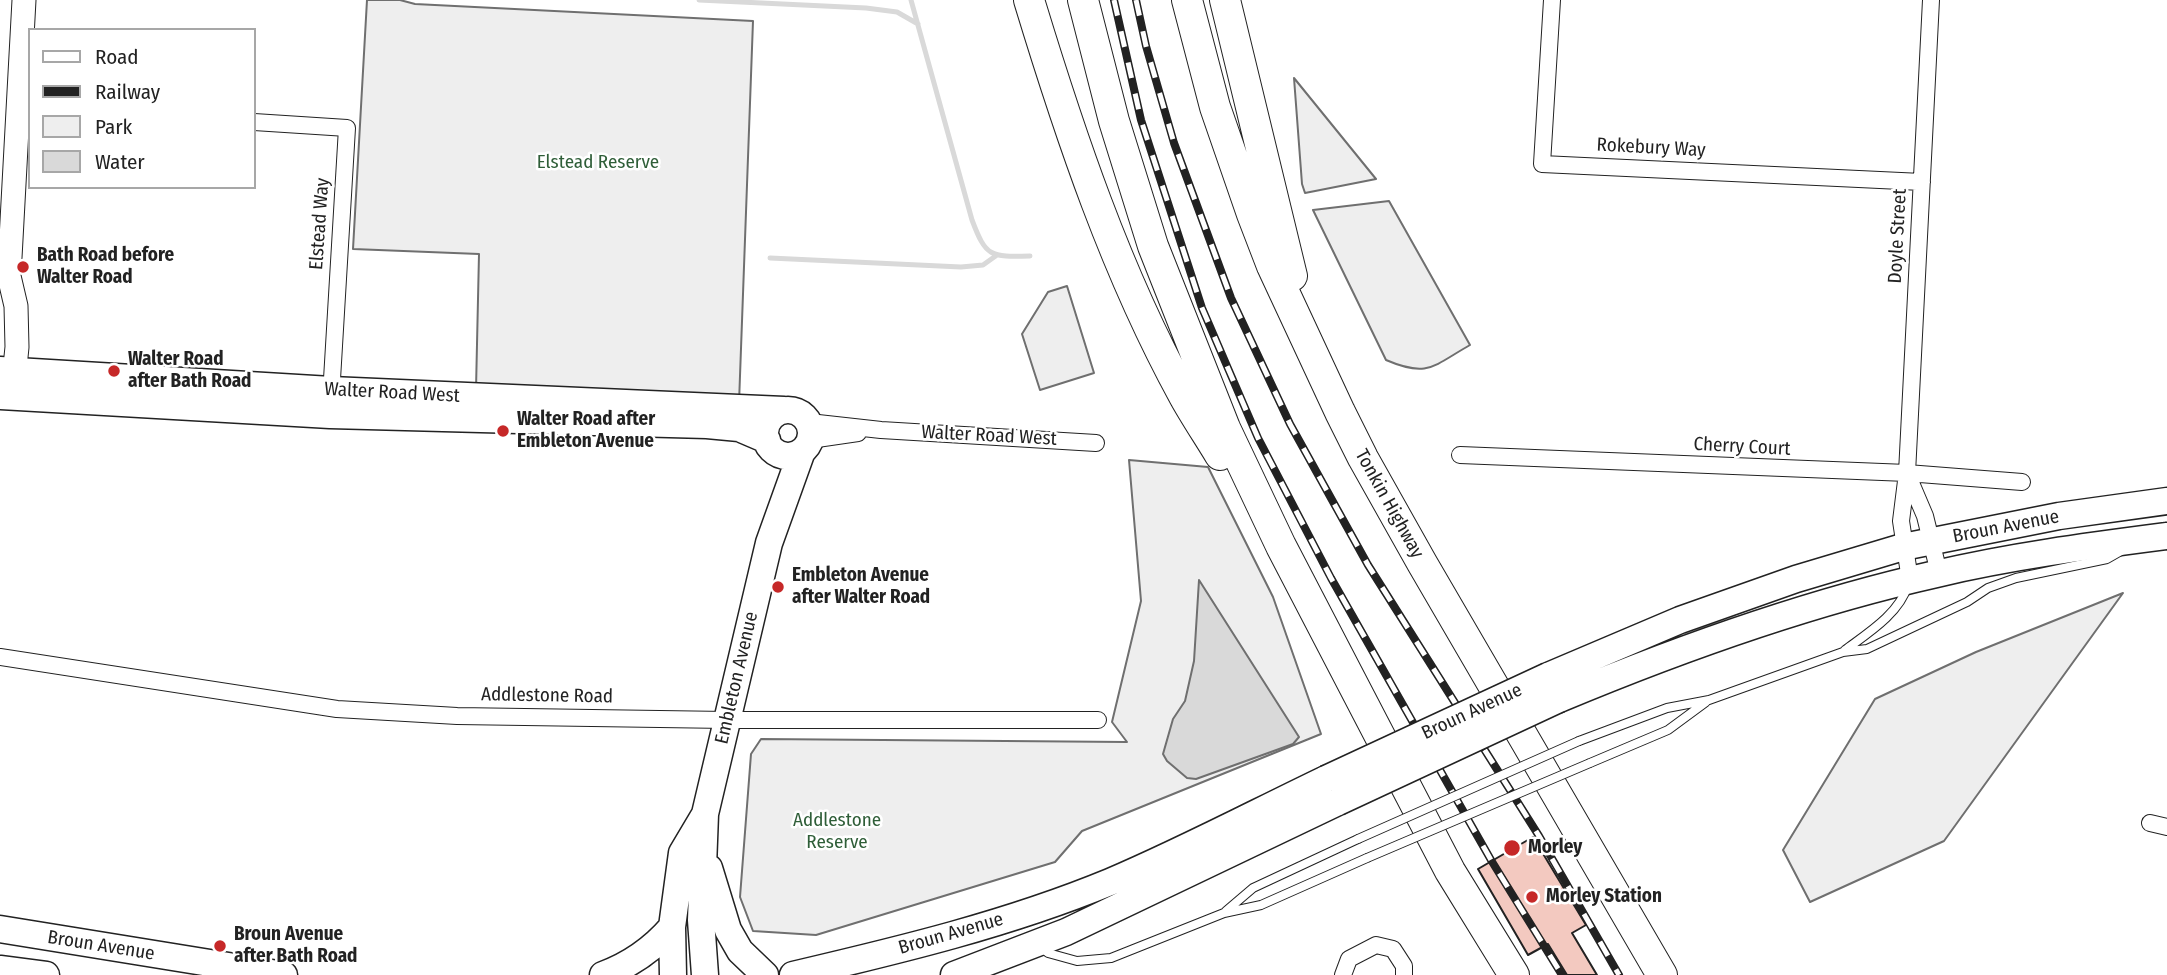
<!DOCTYPE html>
<html>
<head>
<meta charset="utf-8">
<style>
	body { margin:0 }
	#map { position:relative; width:2167px; height:975px; overflow:hidden; background:#fff; font-family:"Fira Sans Condensed",sans-serif }
	canvas { display:block }
	.legend { position:absolute; left:28px; top:28px; width:228px; height:161px; box-sizing:border-box; background:#fff; border:2px solid #a7a7a7; margin:0; padding:9px 12px; list-style:none; font-size:21px; color:#222 }
	.legend li { display:flex; align-items:center; gap:14px; height:35px }
	.legend b { width:35px; border:2px solid #a7a7a7 }
</style>
</head>
<body>
<div id="map">
<canvas width="2167" height="975"></canvas>
<ul class="legend">
<li><b style="height:9px;background:#fff"></b>Road</li>
<li><b style="height:9px;background:#222"></b>Railway</li>
<li><b style="height:19px;background:#eee"></b>Park</li>
<li><b style="height:19px;background:#d9d9d9"></b>Water</li>
</ul>
</div>
<script>
const ctx = document.querySelector('canvas').getContext('2d');
ctx.lineJoin = 'round';
function fill(path, color) { ctx.fillStyle = color; ctx.fill(path, 'evenodd'); }
function stroke(path, color, width, dash) { ctx.strokeStyle = color; ctx.lineWidth = width; ctx.lineCap = dash ? 'butt' : 'round'; ctx.setLineDash(dash || []); ctx.stroke(path); }
function label(font, color, halo, rows, align = 'center') {
  ctx.font = font + ' "Fira Sans Condensed",sans-serif'; ctx.lineWidth = 5; ctx.setLineDash([]); ctx.textBaseline = 'middle'; ctx.strokeStyle = halo; ctx.fillStyle = color; for (const [text, x, y, turn = 0] of rows) {
    ctx.save(); ctx.translate(x, y); ctx.rotate((+turn || 0) * Math.PI / 180); ctx.textAlign = isNaN(turn) ? turn : align; if (halo) ctx.strokeText(text, 0, 0); ctx.fillText(text, 0, 0); ctx.restore();
  }
}
const green = new Path2D(`
	M367,0h33l15,4 338,17 -14,382 -263,-14 3,-135 -126,-5z
	M1294,78l82,101 -71,14 -3,-9z
	M1389,201l81,144c-37,21 -42,33 -84,15l-73,-150z
	M1067,286l27,87 -54,17 -18,-56 26,-42z
	M1129,460l79,7 65,130 48,137 -239,97 -27,31 -239,73 -63,-4 -13,-34 11,-143 10,-15 366,3 -15,-20 29,-121z
	M2123,593l-179,248 -134,61 -27,-52 92,-151 101,-47z`);
const water = new Path2D(`
	M1199,580l100,157 -6,7 -97,35 -9,-1 -20,-17 -4,-7 10,-35 12,-18 9,-40z`);
const stream = new Path2D(`
	M699,0l167,8 31,4 21,12
	M911,0l61,220c14,37 18,37 58,36
	M770,258l191,9 22,-2 14,-10`);
const building = new Path2D(`
	M1533,837l53,88 -14,8 25,42h-30l-19,-31 -20,11 -50,-86z`);
const lane = new Path2D(`
	M1845,650c23,-17 54,-36 63,-65
	M1579,741l88,-33 42,-8 134,-48 24,-3 100,-47 21,-14 28,-10 91,-19 14,-8
	M1590,763l78,-33 38,-28
	M1226,911l27,-23 105,-49
	M1042,948l6,5 29,8 34,-3 113,-45 37,-8 106,-47`);
const street = new Path2D(`
	M1552,0l-10,164 380,18
	M254,122l93,6 -16,268
	M809,422l72,8 215,13
	M810,440l48,-7
	M1460,455l447,18 115,9
	M1908,476l17,40 14,57
	M1910,580l-9,-59 6,-48 24,-473
	M0,657l337,52 120,7 270,4h371
	M2150,823l17,4
	M1343,975l6,-16 27,-14 17,4 11,17v9`);
const secondary = new Path2D(`
	M13,387l4,-40 -1,-41 -7,-30 15,-276`);
const primary = new Path2D(`
	M0,370l331,20 453,20
	M0,396l330,19 377,10 32,3 28,12
	M765 433a23 23 0 1 1 46 0a23 23 0 1 1-46 0Z
	M1548,676l132,-56 116,-41 107,-32 156,-31 108,-15
	M1559,699c122,-51 248,-96 377,-125 76,-18 154,-28 231,-38
	M709,868l19,62 12,21 25,24
	M0,929l284,46
	M0,969l46,6
	M603,975c27,-10 50,-26 69,-48
	M673,975l-1,-48 10,-74 22,-37
	M705,975l-4,-55 4,-106 64,-271 33,-92
	M793,975c107,-25 215,-51 317,-93 73,-31 145,-69 216,-103
	M954,975l112,-43 272,-130`);
const highway = new Path2D(`
	M1029,0c41,135 87,272 155,396 11,20 24,39 36,59
	M1083,0l31,121 39,125 72,182 56,118 169,325 64,104
	M1187,0l28,107 37,107 20,52 68,146 23,46 59,105 240,412
	M1225,0l67,276`);
const rail = new Path2D(`
	M1114,0l27,120 61,188 56,130 73,140 160,282 71,115
	M1136,0l10,46 28,97 57,155 59,126 78,141 171,271 80,139`);
const laneBridge = new Path2D(`
	M1358,839l221,-98
	M1367,858l223,-95`);
const primaryBridge = new Path2D(`
	M1326,779l222,-103
	M1338,802l221,-103`);
const markers = [
	[23,267,7,"#c62828"],
	[114,371,7,"#c62828"],
	[503,431,7,"#c62828"],
	[778,587,7,"#c62828"],
	[1512,848,9,"#c62828"],
	[1532,897,7,"#c62828"],
	[220,946,7,"#c62828"]
];
const streetNames = [
	["Rokebury Way",1651,148,3],
	["Elstead Way",320,224,-86],
	["Doyle Street",1898,236,-87],
	["Walter Road West",392,393,3],
	["Walter Road West",989,436,3],
	["Cherry Court",1742,447,3],
	["Tonkin Highway",1389,504,61],
	["Broun Avenue",2006,527,-11],
	["Embleton Avenue",737,678,-77],
	["Addlestone Road",547,696,1],
	["Broun Avenue",1472,712,-25],
	["Broun Avenue",951,934,-16],
	["Broun Avenue",101,946,9]
];
const parkNames = [
	["Elstead Reserve",598,163],
	["Addlestone",837,821],
	["Reserve",837,843]
];
const poiNames = [
	["Bath Road before",37,256],
	["Walter Road",37,278],
	["Walter Road",128,360],
	["after Bath Road",128,382],
	["Walter Road after",517,420],
	["Embleton Avenue",517,442],
	["Embleton Avenue",792,576],
	["after Walter Road",792,598],
	["Morley",1528,848],
	["Morley Station",1546,897],
	["Broun Avenue",234,935],
	["after Bath Road",234,957]
];
fill(green, '#eee');
stroke(green, '#6f6f6f', 2);
fill(water, '#d9d9d9');
stroke(water, '#6f6f6f', 2);
stroke(stream, '#d9d9d9', 5);
fill(building, '#f3c9c0');
stroke(building, '#222', 2);
stroke(lane, '#222', 10);
stroke(street, '#222', 18);
stroke(secondary, '#222', 25);
stroke(primary, '#222', 29);
stroke(highway, '#222', 32);
stroke(lane, '#fff', 8);
stroke(street, '#fff', 16);
stroke(secondary, '#fff', 23);
stroke(primary, '#fff', 26);
stroke(highway, '#fff', 30);
stroke(rail, '#222', 8);
stroke(rail, '#fff', 5, [16]);
stroke(laneBridge, '#222', 10, []);
stroke(primaryBridge, '#222', 29, []);
stroke(laneBridge, '#fff', 8);
stroke(primaryBridge, '#fff', 26);
for (const [x, y, r, color] of markers) { const dot = new Path2D(); dot.arc(x, y, r, 0, 2 * Math.PI); ctx.fillStyle = color; ctx.fill(dot); stroke(dot, '#fff', 2.5); }
label('19px', '#222', '#fff', streetNames);
label('19px', '#2f5e38', '#fff', parkNames);
label('bold 19px', '#222', '#fff', poiNames, 'left');
</script>
</body>
</html>
